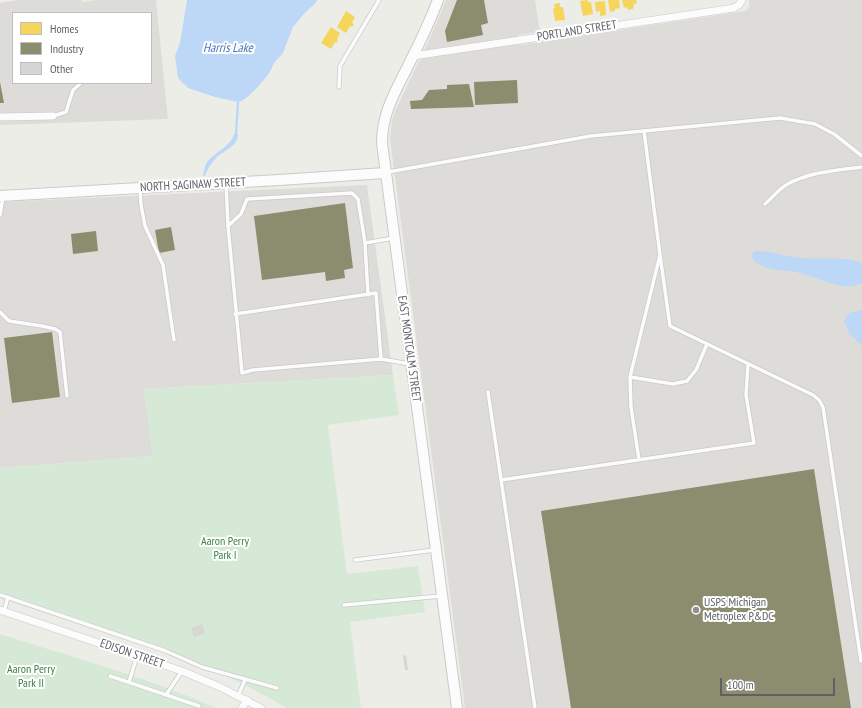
<!DOCTYPE html>
<html>
<head>
<meta charset="utf-8">
<style>
	body { margin:0 }
	#map { position:relative; width:862px; height:708px; overflow:hidden; background:#edede8; font-family:"PT Sans Narrow",sans-serif }
	canvas { display:block }
	.legend { position:absolute; left:12px; top:12px; width:140px; height:72px; box-sizing:border-box; background:#fff; border:1px solid #bebfc2; margin:0; padding:5px 7px; list-style:none; font-size:12px; color:#5d6066 }
	.legend li { display:flex; align-items:center; gap:8px; height:20px }
	.legend b { width:20px; border:1px solid #bebfc2 }
	.scale { position:absolute; left:720px; top:678px; width:115px; height:18px; box-sizing:border-box; border:2px solid #5d6066; border-top:0; padding-left:5px; font-size:12px; line-height:14px; white-space:nowrap; color:#5d6066; -webkit-text-stroke:3px #fff; paint-order:stroke }
</style>
</head>
<body>
<div id="map">
<canvas width="862" height="708"></canvas>
<ul class="legend">
<li><b style="height:11px;background:#f6d55c"></b>Homes</li>
<li><b style="height:11px;background:#8c8c6e"></b>Industry</li>
<li><b style="height:11px;background:#d6d6d3"></b>Other</li>
</ul>
<div class="scale">100 m</div>
</div>
<script>
const ctx = document.querySelector('canvas').getContext('2d');
ctx.lineJoin = 'round';
function fill(path, color) { ctx.fillStyle = color; ctx.fill(path, 'evenodd'); }
function stroke(path, color, width, dash) { ctx.strokeStyle = color; ctx.lineWidth = width; ctx.lineCap = dash ? 'butt' : 'round'; ctx.setLineDash(dash || []); ctx.stroke(path); }
function label(font, color, halo, rows, align = 'center') {
  ctx.font = font + ' "PT Sans Narrow",sans-serif'; ctx.lineWidth = 4; ctx.setLineDash([]); ctx.textBaseline = 'middle'; ctx.strokeStyle = halo; ctx.fillStyle = color; for (const [text, x, y, turn = 0] of rows) {
    ctx.save(); ctx.translate(x, y); ctx.rotate((+turn || 0) * Math.PI / 180); ctx.textAlign = isNaN(turn) ? turn : align; if (halo) ctx.strokeText(text, 0, 0); ctx.fillText(text, 0, 0); ctx.restore();
  }
}
const industrial = new Path2D(`
	M19,0h62l1,2 15,-2h59l12,119 -168,6v-122zM13,13h138v70h-138z
	M446,0h89l5,32 -23,3 2,10 226,-34 4,-3v-8h113v708h-397l-75,-569 2,-18 3,-10 35,-73z
	M367,185l26,190 -249,14 9,67 -153,12v-266z`);
const green = new Path2D(`
	M393,375l6,40 -71,10 19,149 71,-8 7,46 -75,10 11,86h-74l-38,-21 -31,-15 -46,-18 -172,-57v-129l153,-12 -9,-67z
	M0,634c72,23 147,43 216,74h-216z`);
const water = new Path2D(`
	M187,0h130c-2,6 -6,6 -10,11 -5,4 -9,11 -14,16 -1,2 -8,21 -10,26 -3,4 -6,6 -8,9 -3,3 -3,8 -6,11 -5,8 -23,28 -31,29l-23,-5 -27,-9 -10,-10 -3,-22 5,-13z
	M234,134h4c0,12 -13,16 -21,23 -6,6 -10,12 -12,19h-2c1,-4 1,-8 3,-12 7,-12 24,-16 28,-30z
	M759,251c14,1 27,5 41,7 20,2 42,-2 62,5v20c-6,3 -12,4 -18,3 -17,-2 -32,-11 -48,-14 -11,-2 -23,-1 -34,-6 -4,-1 -7,-5 -10,-8l1,-6z
	M862,310v36l-13,-13 -5,-12 5,-8z`);
const homes = new Path2D(`
	M587,0l1,2h3l2,12 -10,2 -3,-15z
	M608,0h11l1,8 -5,1v2l-5,1z
	M622,0h14l1,3 -3,1 -1,5 -5,1 -1,-3 -3,1z
	M605,1l1,14 -6,1v-5l-4,1 -1,-10z
	M560,3v4h3l2,13 -10,1 -2,-12 2,-1 -1,-4z
	M346,11l9,6 -3,6 2,1 -2,3 -2,-1 -4,7 -9,-6z
	M331,27l9,6 -3,6 1,1 -2,3 -1,-1 -4,7 -10,-6z`);
const industry = new Path2D(`
	M457,0h27l4,23 -7,2 2,10 -36,7 -2,-11z
	M517,80l1,23 -43,2 -1,-23z
	M0,82l4,21h-4z
	M469,84l5,23 -63,2 -1,-8 12,-1 7,-10 18,-1v-4z
	M345,203l8,65 -9,2 1,8 -19,3 -1,-9 -63,8 -8,-64z
	M171,227l4,23 -16,3 -4,-23z
	M96,231l2,20 -25,3 -2,-20z
	M52,332l8,65 -48,6 -8,-65z
	M814,469l37,239h-280l-30,-197z`);
const stream = new Path2D(`
	M236,134l2,-32`);
const building = new Path2D(`
	M202,624l3,9 -11,4 -3,-9z
	M406,655l2,15h-3l-2,-14z`);
const lane = new Path2D(`
	M339,87l1,-21 39,-66
	M53,116l13,-4 7,-22 8,-7
	M388,172l203,-36 189,-18 35,6 19,10 28,22
	M226,184l2,42 14,147 11,-3 128,-11 -5,-66 -141,21
	M140,189l1,16 4,21 18,39 11,75
	M765,204c7,-6 13,-14 21,-19 23,-13 51,-15 76,-18
	M0,215l3,-18
	M228,226l13,-12 6,-15 105,-6 6,6 7,44
	M660,255l10,71 143,69 6,5 4,7 38,254
	M368,295l-3,-52 29,-5
	M0,312l9,9 33,5 13,3 5,3 7,64
	M381,359l29,5
	M630,377l43,7 14,-3 9,-11 11,-26
	M488,392l47,316
	M639,460l-8,-53 -1,-30 30,-122 -16,-124
	M501,480l253,-37 -8,-48 2,-31
	M355,560l80,-10
	M0,595l166,56 36,16 75,21
	M344,605l97,-9
	M4,611l4,-14
	M110,676l89,30
	M129,682l8,-26
	M166,695l16,-24
	M238,696l7,-16`);
const street = new Path2D(`
	M413,56l321,-48 5,-3 3,-5
	M0,117l53,-1
	M0,610l182,61 38,16 41,21
	M242,708l5,-8`);
const secondary = new Path2D(`
	M438,0c-8,21 -18,42 -28,62 -13,27 -28,49 -28,81l75,565
	M0,196l279,-16 106,-7`);
const markers = [
	[696,610,4,"#8f9194"]
];
const streetNames = [
	["PORTLAND STREET",577,31,-9],
	["NORTH SAGINAW STREET",193,185,-3],
	["EAST MONTCALM STREET",409,349,82],
	["EDISON STREET",132,654,19]
];
const parkNames = [
	["Aaron Perry",225,542],
	["Park I",225,556],
	["Aaron Perry",31,670],
	["Park II",31,684]
];
const poiNames = [
	["USPS Michigan",704,603],
	["Metroplex P&DC",704,617]
];
const waterNames = [
	["Harris Lake",228,48]
];
fill(industrial, '#dddcd8');
fill(green, '#d6e9d6');
fill(water, '#bdd7f6');
fill(homes, '#f6d55c');
fill(industry, '#8c8c6e');
stroke(stream, '#bdd7f6', 2.5);
fill(building, '#d6d6d3');
stroke(lane, '#c9c9c9', 5);
stroke(street, '#c9c9c9', 8);
stroke(secondary, '#cacaca', 12);
stroke(lane, '#fcfcfc', 3.5);
stroke(street, '#fcfcfc', 7);
stroke(secondary, '#fcfcfc', 10);
for (const [x, y, r, color] of markers) { const dot = new Path2D(); dot.arc(x, y, r, 0, 2 * Math.PI); ctx.fillStyle = color; ctx.fill(dot); stroke(dot, '#fff', 1.5); }
label('12px', '#5d6066', '#fff', streetNames);
label('12px', '#388245', '#fff', parkNames);
label('12px', '#5d6066', '#fff', poiNames, 'left');
label('italic 13px', '#4b74c0', '#fff', waterNames);
</script>
</body>
</html>
